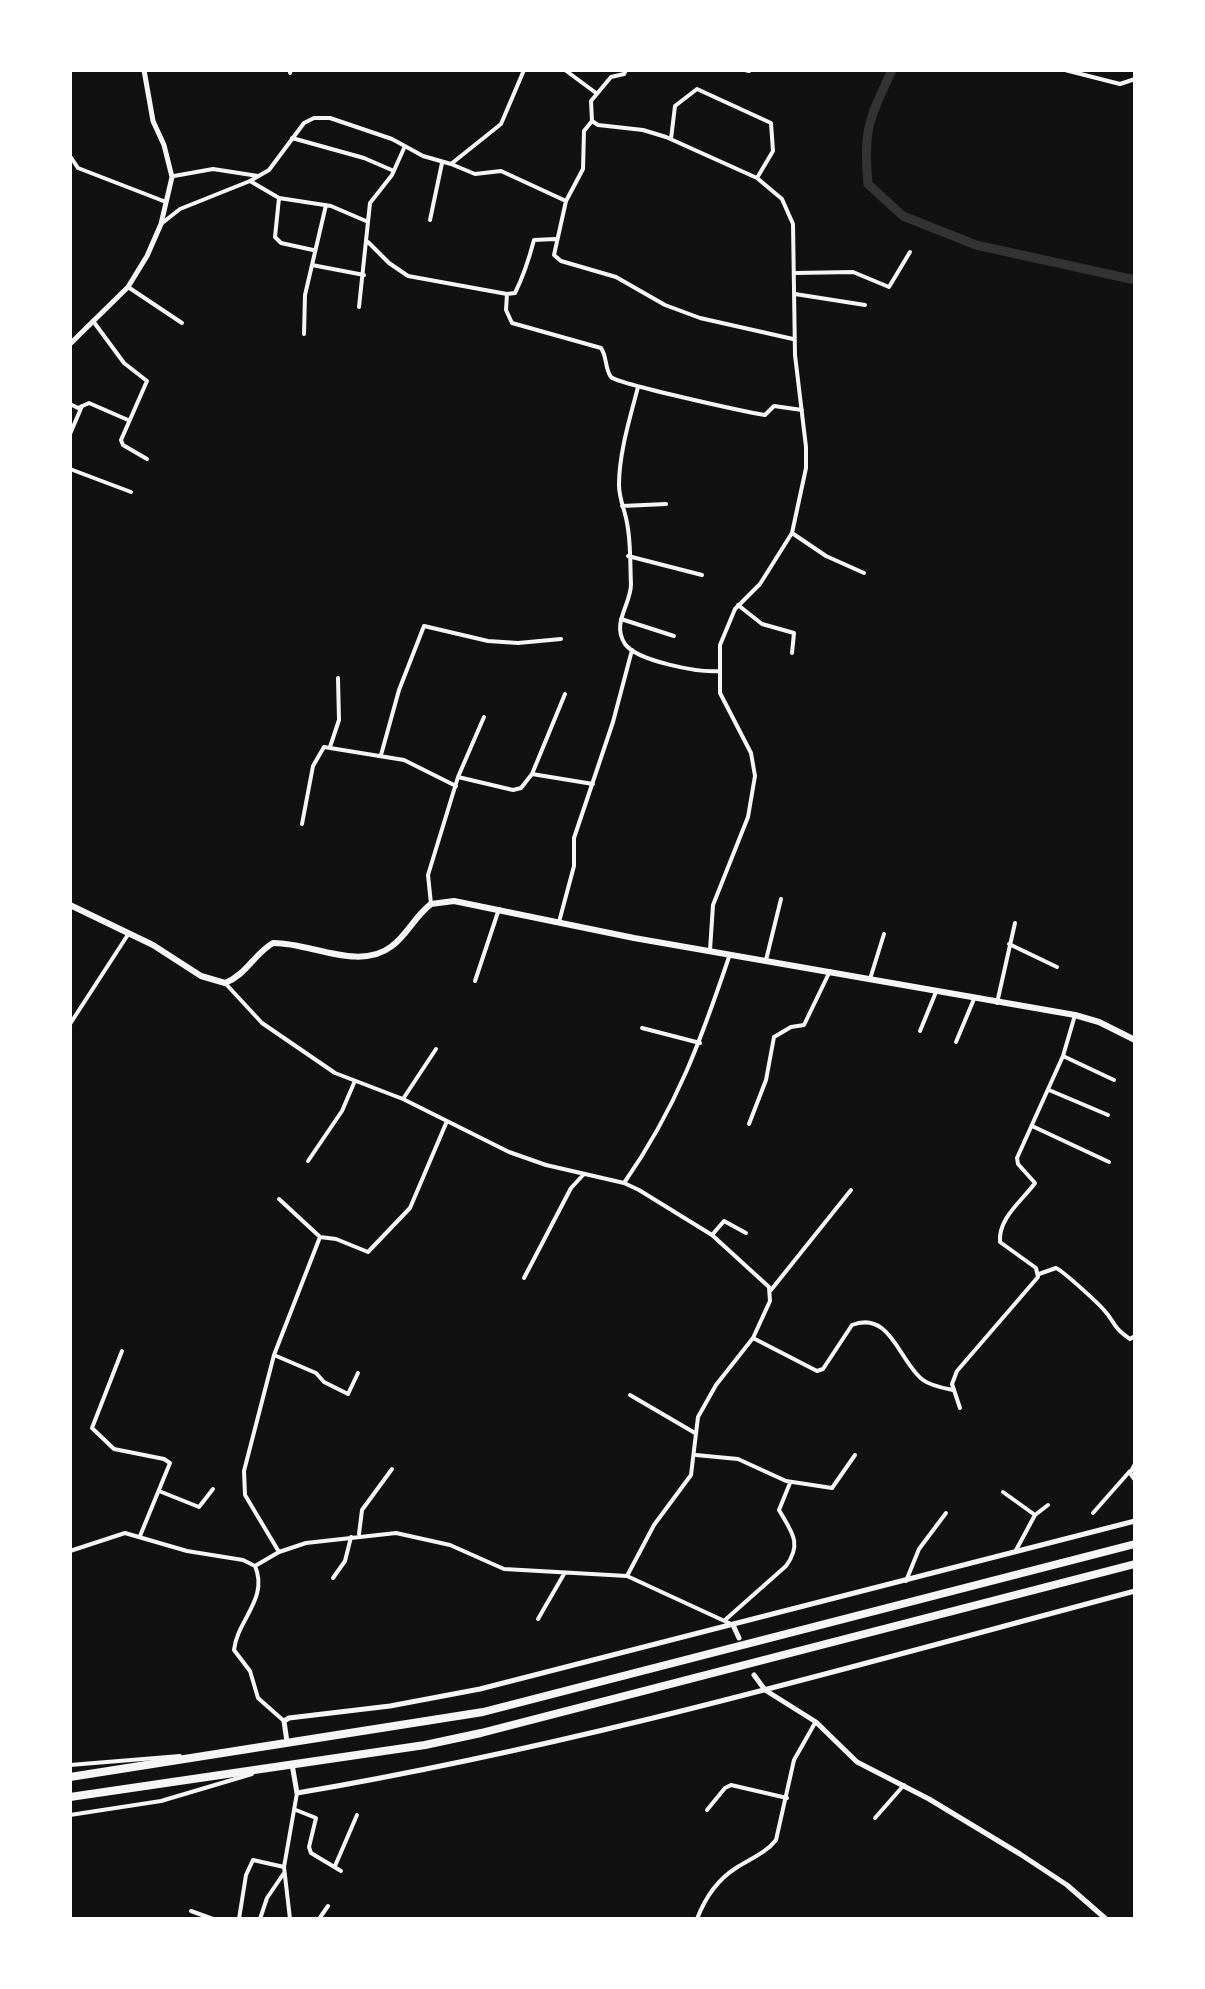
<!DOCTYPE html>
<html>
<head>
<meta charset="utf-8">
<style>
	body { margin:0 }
	#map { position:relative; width:1205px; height:1989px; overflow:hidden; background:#111; font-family:"Noto Sans",sans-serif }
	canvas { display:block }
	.frame { position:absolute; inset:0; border:72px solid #fff; pointer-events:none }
</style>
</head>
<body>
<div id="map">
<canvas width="1205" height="1989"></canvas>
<div class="frame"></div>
</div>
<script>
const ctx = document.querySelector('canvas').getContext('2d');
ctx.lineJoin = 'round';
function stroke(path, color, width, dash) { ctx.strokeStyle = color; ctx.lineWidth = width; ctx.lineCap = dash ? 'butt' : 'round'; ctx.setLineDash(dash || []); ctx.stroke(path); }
const canal = new Path2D(`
	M892,70c-23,50 -29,59 -24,114l35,32 73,29 159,35`);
const minor = new Path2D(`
	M565,70l31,23
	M626,70l-2,4 -13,3 -20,24 1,20 -8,10 -1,38 -17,32 -12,54 7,6 55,16 49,28 35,13 93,21
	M745,70l4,1
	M1000,70h1
	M1065,70l55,14 15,-5
	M290,73l1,-3
	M592,121l6,4 45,5 23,7 91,41 25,21 11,25 2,131 11,92v21l-14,65 -32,51 -25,25 -15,36v48l31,60 4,23 -7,41 -35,88 -3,45
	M292,138l72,20 30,13
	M671,139l4,-33 22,-17 74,34 2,28 -16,27
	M70,156l8,12 88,34
	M451,164l24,10 26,-3 65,30
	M174,176l39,-7 45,7
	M250,181l29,17 52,8 35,15
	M279,198l-4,39 6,6 32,7
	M430,220l12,-57
	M161,224l19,-15 70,-28 19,-11 35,-47 10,-5h16l62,21 31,17 28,8 50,-40 23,-54
	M368,242l21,21 19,13 99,18 8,-1c9,-18 14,-34 19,-53l21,-1
	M312,265l52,10
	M795,273l58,-1 36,15 21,-35
	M128,287l54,36
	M507,294l-1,16 6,13 89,25c6,8 4,22 10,29 7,7 135,35 154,38l9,-9 28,4
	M795,294l70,11
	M359,307l11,-104 22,-28 13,-29
	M93,321l31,42 23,18 -26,59 2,5 24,14
	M304,334l1,-39 21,-90
	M638,387c-8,31 -19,66 -19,98 0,14 6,25 8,38 4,19 3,42 4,61 0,21 -20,39 -6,60 12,17 74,29 95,27
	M70,404l8,4 11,-5 39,17
	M70,434l12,-28
	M70,469l61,23
	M622,506l44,-2
	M792,533l34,23 38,17
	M628,556l74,19
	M738,605l24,19 32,9 -2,20
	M621,619l53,17
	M330,747l9,-27 -1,-42
	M381,755l18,-65 25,-64 64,15 30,2 43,-4
	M532,774l33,-80
	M458,777l55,13 8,-2 11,-14 61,10
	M302,824l11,-58 11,-19 80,13 52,26
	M431,904l-3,-29 30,-98 26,-60
	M559,922l15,-56v-28l39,-116 19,-72
	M1009,944l48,23
	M766,960l15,-61
	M870,979l14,-45
	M475,981l24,-72
	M225,983l37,40 73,50 68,26 106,53 37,13 78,18 15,7 73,45 57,52 1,14 -17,37 -37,47 -18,32 -7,58 -37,50 -27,51
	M997,1003l18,-80
	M70,1024l59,-91
	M642,1028l58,15
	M920,1031l16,-39
	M956,1042l18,-43
	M1063,1056l51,24
	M1049,1090l59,25
	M403,1099l33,-50
	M749,1124l17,-44 8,-43 17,-10 13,-2 26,-54
	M1032,1126l77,36
	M308,1161l34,-50 12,-28
	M624,1183c53,-76 77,-143 106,-229
	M279,1199l40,37
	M712,1235l12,-14 22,12
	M1039,1274l17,-6c7,3 41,34 48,42 12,13 7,16 26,29l5,-3
	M524,1278l47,-90 13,-14
	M771,1290l80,-100
	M753,1338l64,33 6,-2 29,-44c39,-15 47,37 71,55 8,6 20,8 30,10
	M122,1351l-30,77 22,21 50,10 6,4 -30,73
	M274,1355l42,18 8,9 24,12 10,-21
	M630,1395l65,38
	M960,1408l-8,-24 5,-13 81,-94 -2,-9 -36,-26c-2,-24 22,-41 35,-59l-17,-19 -1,-6 46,-102 12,-41
	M696,1455l42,4 48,22 46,7 23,-33
	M1135,1464l-5,9 5,7
	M159,1491l40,16 14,-18
	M1003,1492l32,23
	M1093,1513l37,-42
	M359,1534l3,-24 30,-41
	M70,1551l55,-18 62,18 56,9 12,6c14,33 -18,54 -21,84l16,21 8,27 26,23
	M279,1552l-34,-57 -1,-24 30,-116 46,-118 16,2 32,13 42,-44 37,-87
	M1015,1552l20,-37 13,-10
	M255,1566l24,-14 27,-9 90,-10 54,12 54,24 123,7 104,48
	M333,1578l12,-17 6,-24
	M906,1581l13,-32 27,-36
	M538,1619l26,-45
	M725,1620l61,-54c17,-23 5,-35 -7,-56l11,-27
	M70,1765l110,-9
	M296,1810l20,8 -7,29 2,6 30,18
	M707,1810l18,-22 6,-3 56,13
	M70,1815l91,-14 91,-27
	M875,1818l29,-33
	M335,1866l22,-51
	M191,1911l22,8
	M239,1919l7,-44 7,-15 31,7
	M260,1919l7,-21 17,-25
	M290,1919l-6,-52 13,-74
	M319,1919l9,-13
	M697,1919c8,-21 20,-39 39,-51 14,-9 30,-15 40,-28l18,-80 21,-37`);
const tertiary = new Path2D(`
	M70,344l58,-57 19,-31 14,-32 11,-47 -8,-32 -11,-24 -9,-51
	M733,1625l6,13
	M754,1675l11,15 51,32 41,40 72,37 91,55 47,31 39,34
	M287,1742l-3,-21 5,-3 101,-12 90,-17 655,-168
	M292,1764l5,29c284,-48 560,-128 838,-202`);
const primary = new Path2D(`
	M70,905l83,40 48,31 24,7c21,-8 29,-29 48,-40 36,-1 86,29 119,3 15,-11 23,-30 39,-42l23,-3 180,37 441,77 24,7 36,18`);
const trunk = new Path2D(`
	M70,1777l413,-65 652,-168
	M70,1797l355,-52 56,-12 654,-169`);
stroke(canal, '#333', 9);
stroke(minor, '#f5f5f5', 4);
stroke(tertiary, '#f5f5f5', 5);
stroke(primary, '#f5f5f5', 6);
stroke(trunk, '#f5f5f5', 8);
</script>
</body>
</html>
